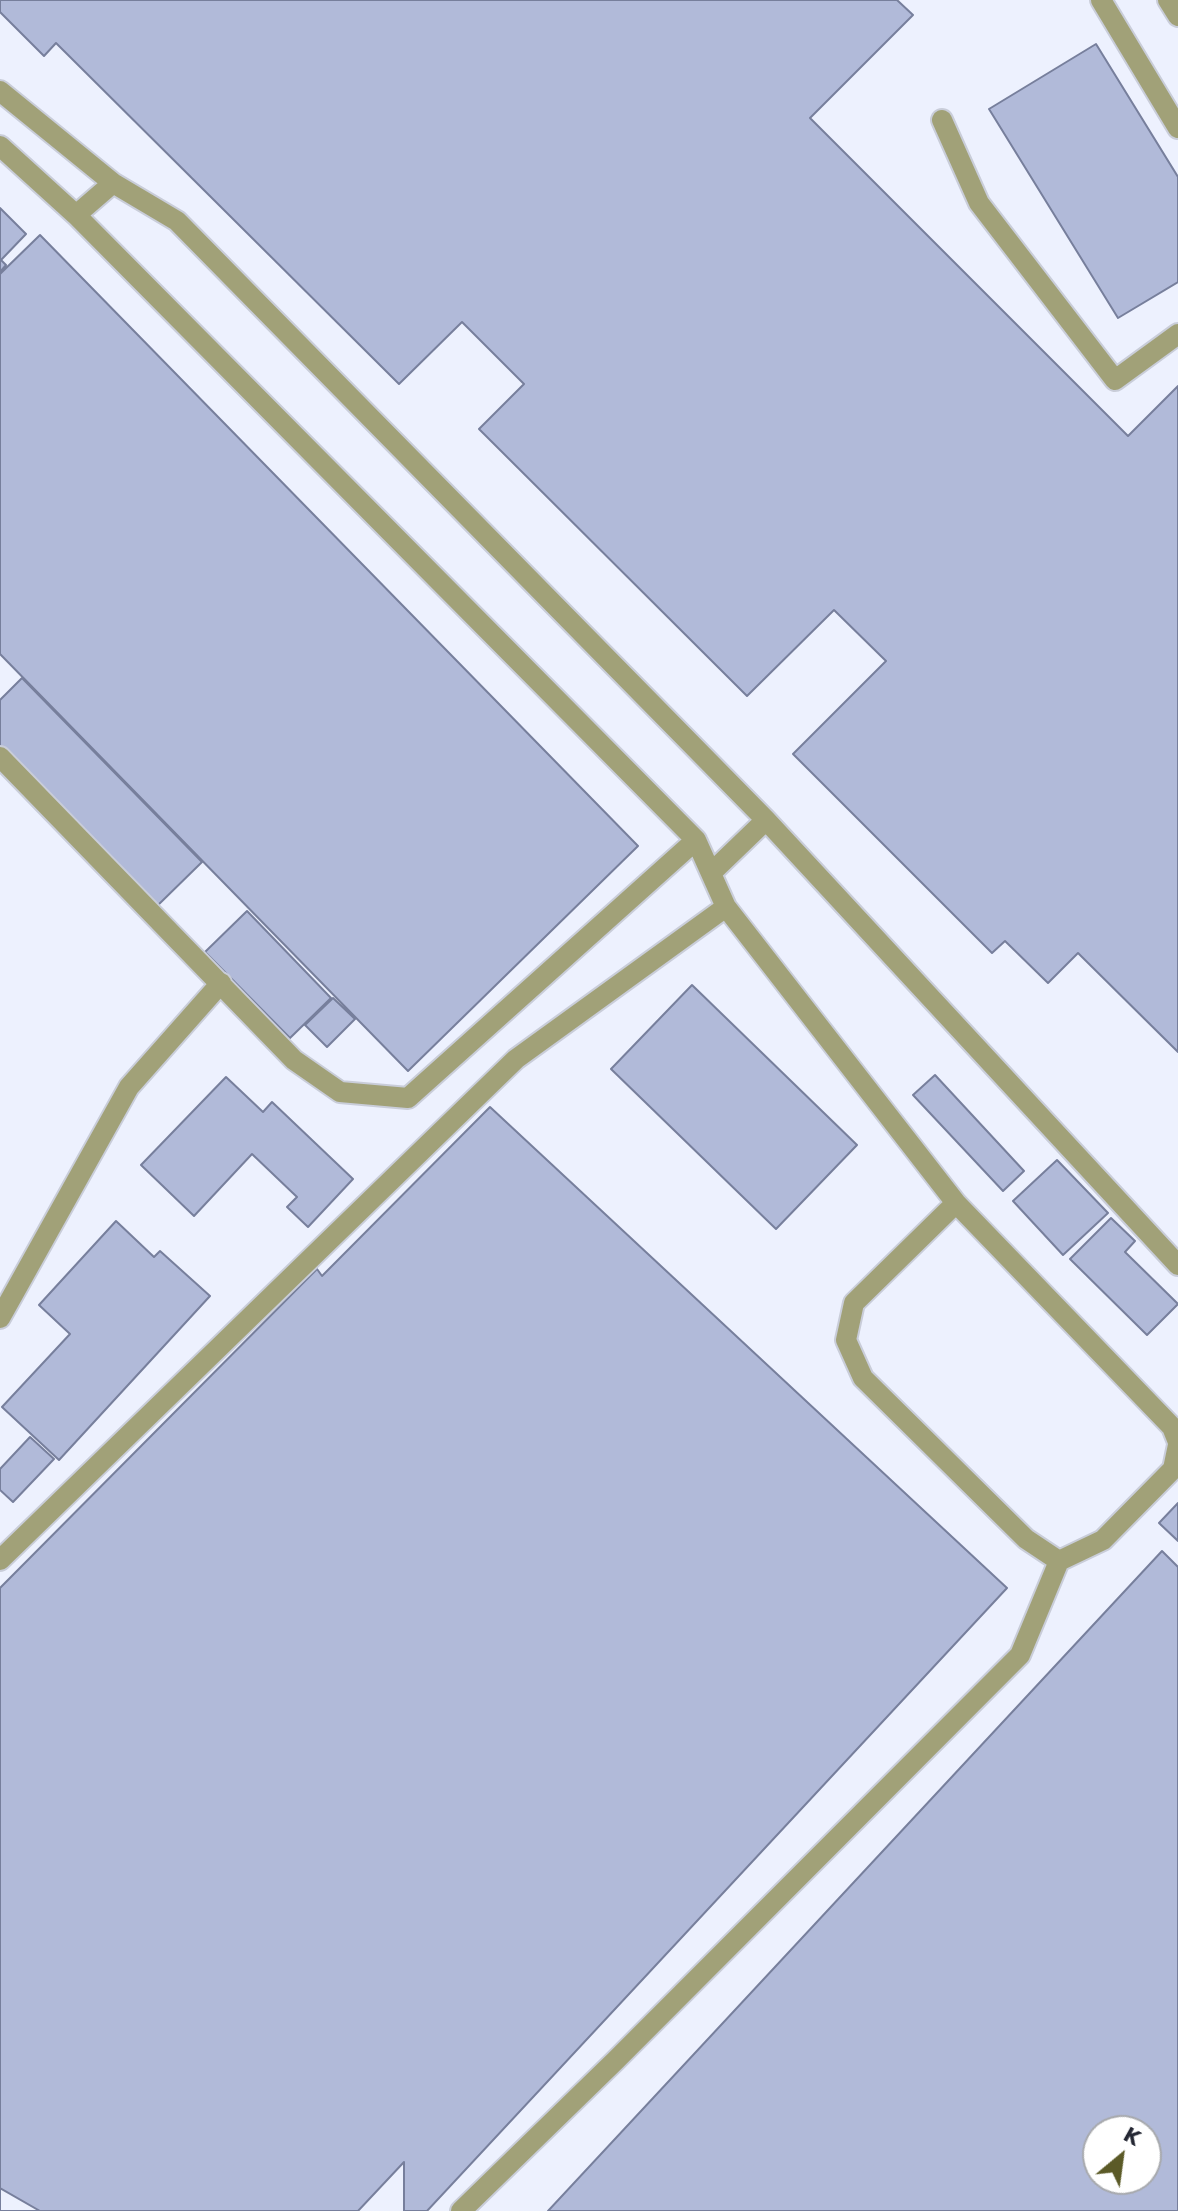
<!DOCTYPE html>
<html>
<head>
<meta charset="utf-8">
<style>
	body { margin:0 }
	#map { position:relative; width:1178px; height:2211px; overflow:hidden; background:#edf1fe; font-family:Jost,sans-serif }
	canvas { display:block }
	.north { position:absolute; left:1082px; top:2115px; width:80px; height:80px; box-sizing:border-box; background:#fff; border:2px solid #a7a9ad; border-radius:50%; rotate:29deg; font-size:22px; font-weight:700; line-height:32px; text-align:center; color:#242733 }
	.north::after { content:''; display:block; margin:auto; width:28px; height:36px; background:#5b5a27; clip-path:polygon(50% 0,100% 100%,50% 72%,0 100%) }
</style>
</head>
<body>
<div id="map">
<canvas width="1178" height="2211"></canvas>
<div class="north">K</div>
</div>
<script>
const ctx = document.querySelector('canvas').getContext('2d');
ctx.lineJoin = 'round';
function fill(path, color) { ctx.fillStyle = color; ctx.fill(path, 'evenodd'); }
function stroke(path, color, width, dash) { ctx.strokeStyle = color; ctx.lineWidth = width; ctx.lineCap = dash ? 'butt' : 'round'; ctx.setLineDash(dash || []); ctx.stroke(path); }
const building = new Path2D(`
	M0,0h897l16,15 -103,103 318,318 50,-50v666l-100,-99 -30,30 -43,-42 -13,12 -199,-199 93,-93 -52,-51 -87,86 -268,-267 45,-45 -62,-62 -63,62 -343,-341 -12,13 -44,-44z
	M1096,44l82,133v105l-60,36 -129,-209z
	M0,208l26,26 -25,26 5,5 -6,7z
	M40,235l598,611 -230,225 -408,-417v-380z
	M22,678l180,184 -48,47 -154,-156v-53z
	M247,911l84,87 -41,40 -85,-86z
	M692,985l165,160 -81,84 -165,-160z
	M333,998l22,21 -28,28 -22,-22z
	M935,1075l89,96 -21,20 -90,-96z
	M226,1077l37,35 9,-10 81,77 -45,48 -21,-20 10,-10 -45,-43 -58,62 -53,-51z
	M490,1107l517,481 -580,623h-23v-49l-46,49h-358v-623l317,-319 5,7z
	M1057,1160l51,53 -45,42 -50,-54z
	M1111,1218l24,23 -10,11 53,52 -31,31 -77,-76z
	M116,1221l38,36 6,-6 50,45 -151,164 -57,-53 68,-73 -31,-29z
	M30,1437l24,22 -41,43 -13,-12v-21z
	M1178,1503v38l-19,-18z
	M1162,1551l16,16v644h-630zM1098,2131h48v48h-48z
	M0,2188l40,23h-40z`);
const minor = new Path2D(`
	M1101,0l77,128
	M1168,0l10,16
	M0,91l113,92 64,38 589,599 412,445
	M942,120l37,83 136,177 63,-46
	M0,146l76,69 620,625 30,67 230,296 216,224 6,15
	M76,215l37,-32
	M0,757l294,303 46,32 68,6 288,-258
	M711,873l55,-53
	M956,1203l-102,100 -8,37 17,38 163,161 33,22 44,-21 70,-71 5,-24
	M0,1318l129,-231 92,-104
	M0,1560l516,-501 210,-152
	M461,2211l154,-150 405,-406 39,-94`);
fill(building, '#b1bad9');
stroke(building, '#777f9c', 2);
stroke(minor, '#c9cdd9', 24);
stroke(minor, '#a1a178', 20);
</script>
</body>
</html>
